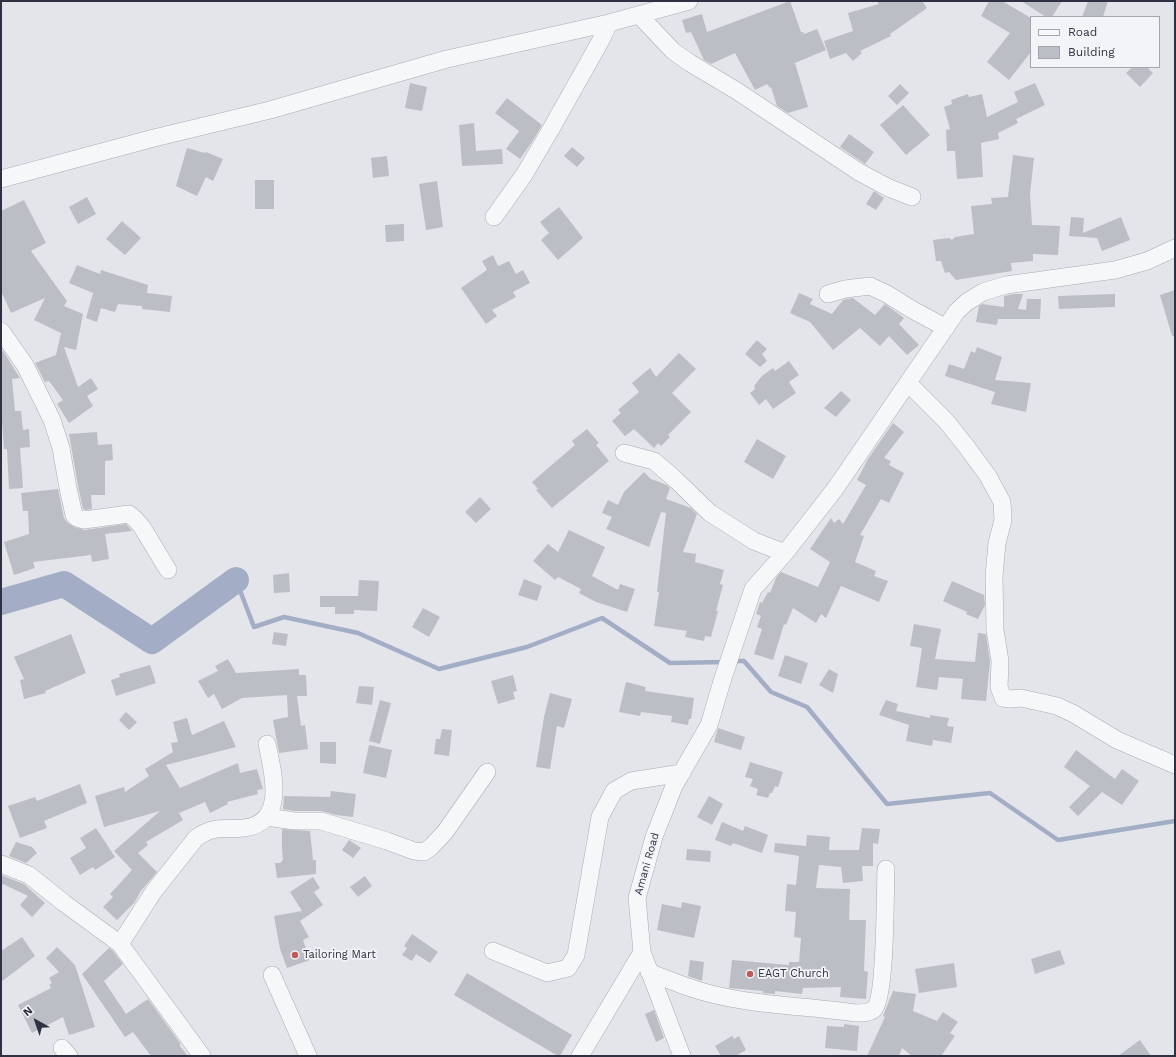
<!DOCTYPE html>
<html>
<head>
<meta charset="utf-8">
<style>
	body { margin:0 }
	#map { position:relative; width:1176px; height:1057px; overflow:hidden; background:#e4e5ea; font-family:"Work Sans",sans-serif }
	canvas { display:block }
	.frame { position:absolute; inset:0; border:2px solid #2d3141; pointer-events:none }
	.legend { position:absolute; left:1030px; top:16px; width:130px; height:52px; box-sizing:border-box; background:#f3f4f8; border:1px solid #a4a6af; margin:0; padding:5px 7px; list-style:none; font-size:12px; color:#2d3141 }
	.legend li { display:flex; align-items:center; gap:8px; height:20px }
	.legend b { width:20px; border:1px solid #a4a6af }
	.north { position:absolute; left:16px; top:1001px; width:40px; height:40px; -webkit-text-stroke:3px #f3f4f8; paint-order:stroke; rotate:320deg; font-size:11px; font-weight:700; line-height:16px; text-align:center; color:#2d3141 }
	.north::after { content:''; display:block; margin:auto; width:14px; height:18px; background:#2d3141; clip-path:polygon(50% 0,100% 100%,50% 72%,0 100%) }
</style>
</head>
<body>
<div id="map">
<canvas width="1176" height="1057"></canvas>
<div class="frame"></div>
<ul class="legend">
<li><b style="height:5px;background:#f6f7f9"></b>Road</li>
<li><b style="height:11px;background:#bcbec6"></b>Building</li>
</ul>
<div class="north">N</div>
</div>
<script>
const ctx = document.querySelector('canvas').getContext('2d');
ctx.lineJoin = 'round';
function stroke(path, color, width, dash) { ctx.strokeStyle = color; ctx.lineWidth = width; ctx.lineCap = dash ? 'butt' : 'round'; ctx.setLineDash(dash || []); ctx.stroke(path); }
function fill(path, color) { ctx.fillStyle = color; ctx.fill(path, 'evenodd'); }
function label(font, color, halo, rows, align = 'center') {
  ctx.font = font + ' "Work Sans",sans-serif'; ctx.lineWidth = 3.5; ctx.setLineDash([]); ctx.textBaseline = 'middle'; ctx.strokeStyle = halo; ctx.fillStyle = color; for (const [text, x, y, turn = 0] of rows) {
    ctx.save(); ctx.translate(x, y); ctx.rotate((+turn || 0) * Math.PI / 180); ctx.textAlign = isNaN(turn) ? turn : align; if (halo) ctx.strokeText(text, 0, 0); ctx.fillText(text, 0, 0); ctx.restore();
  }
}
const stream = new Path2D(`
	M236,580l18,47 30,-10 74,16 81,36 88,-22 75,-29 68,45 55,-1
	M732,661h12l27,31 36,15 80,97 103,-11 68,47 117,-19`);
const river = new Path2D(`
	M1,602l63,-18 88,57 84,-61`);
const building = new Path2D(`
	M790,1l11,31h2l1,2 13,-5 9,21 -31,13 13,44 -20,6 -11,-7 -6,-19 -1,1 -3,-4 -12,6 -20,-37 -24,11 -7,-4 -13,-28 -5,1 -4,-13 20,-6 5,18z
	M877,1h45l5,7 -37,26 1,2 -31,15 2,2 -9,8 -7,-8 -16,6 -6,-18 29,-10 -5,-18 31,-9z
	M989,1h13l29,17v34l-22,28 -22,-18 23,-29 -29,-17z
	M1021,1h41l-10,16h-6z
	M1088,1h20l-5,16h-21z
	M1132,67h15l6,6 -13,14 -14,-14z
	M410,83l17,4 -5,24 -17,-3z
	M1035,83l10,22 -29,14 2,4 -20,10 1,6 -18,4 2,34 -26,2 -2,-28h-8l-1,-21 4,-1 -6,-22 8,-3 -1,-4 17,-6 1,3 13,-3 5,23 31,-15 -4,-10z
	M900,84l9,9 -12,12 -9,-9z
	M507,98l35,27 -10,17 -12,17 -14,-10 13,-18 -24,-18z
	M903,105l27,30 -24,20 -26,-30z
	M474,123l2,28 26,-2 1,15 -41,2 -3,-41z
	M849,134l25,18 -9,12 -25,-17z
	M572,147l13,11 -8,9 -13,-11z
	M187,148l18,5 1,-1 17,7 -10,22 -7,-4 -9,19 -21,-10z
	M1013,155l21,3 -4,36 2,31 28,1 -2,29 -25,-1v7l-22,2 1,8 -56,9 -7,-8 -4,1 -4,-12h-5l-3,-21 16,-2 3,2 3,-3 19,-3 -3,-28 21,-2 -1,-6 17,-1z
	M387,156l2,20 -16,2 -2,-20z
	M255,180h19v29h-19z
	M437,181l6,46 -17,3 -7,-46z
	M874,191l10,7 -8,12 -10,-6z
	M87,197l9,17 -18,10 -9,-17z
	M24,200l22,43 -15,8 36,50 -3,5 19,8 -7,36 -12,-3 14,40 13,-9 7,11 -11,7 6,10 -24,17 -12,-19 6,-4 -14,-19 -4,1 -10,-19 21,-8 5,-22 -27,-13 11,-22 -34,15 -10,-22v-80z
	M559,207l24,31 -25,22 -17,-20 8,-7 -9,-11z
	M1071,217l13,1 -1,15 38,-16 9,23 -28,11 -5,-13 -28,-2z
	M122,221l19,17 -16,17 -19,-16z
	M404,224v17l-18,1 -1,-17z
	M493,255l5,11 11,-5 7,13 7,-4 7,13 -17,9 3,5 -24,13 5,6 -11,8 -25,-36 26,-18 -5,-9z
	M77,265l23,9 1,-4 47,15 -1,8 25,3 -2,16 -28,-3v-3l-24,-2 -3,8 -14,-4 -4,14 -11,-4 7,-25 -24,-10z
	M1175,290v46h-3l-12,-41z
	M799,293l14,6 -3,5 22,10 11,-14 4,-1 6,-1 22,17 10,-11 19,14 -5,6 20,21 -12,10 -18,-19 -9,10 -20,-18 -27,22 -23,-28 -20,-9z
	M1014,294h9l-5,15 8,1 1,-11h14l-1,20h-42l-1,6 -21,-3 3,-16 3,-2 22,3v-11z
	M1115,294v13l-56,2 -1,-13z
	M757,340l10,9 -5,5 5,7 -7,6 -15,-13z
	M977,347l25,10 -7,23 36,3 -5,29 -35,-8 4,-12 -50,-16 4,-12 15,5 7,-18 4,2z
	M1,351h2l17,27 -8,1 3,32h6l2,19 6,-1 1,18 -10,1 3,40 -14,1 -2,-40h-3l-3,-43z
	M679,353l17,16 -24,24 19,19 -23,23 2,2 -9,9 -3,-3 -4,5 -20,-19 -9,7 -13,-15 9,-8 -3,-3 21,-18 -7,-9 18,-15 6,9z
	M789,361l10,14 -10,7 7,11 -23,16 -7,-10 -7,6 -9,-12 5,-4 -1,-3 8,-10 11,-8 2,3z
	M841,391l10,9 -15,17 -12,-9z
	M893,423l11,9 -20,26 7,3 -2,4 15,8 -15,30 -8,-4 -21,36 4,1 -9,26 21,9 -2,5 14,5 -9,21 -38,-16 -15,32 -5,-4 -5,9 -23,-15 -7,17 -2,-1 -11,36 -19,-6 8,-25 -5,-2 4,-11 -5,-2 4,-12 2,1 6,-11 2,1 6,-15 5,-6 37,15 12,-25 -20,-13 21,-31 3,5 5,-4 4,5 23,-39 -9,-5 11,-21z
	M587,429l12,14 -3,2 13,16 -57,47 -16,-18 2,-1 -6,-7 43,-37 -3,-4z
	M97,432l1,13 14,-1 1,16 -8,1v34h-14l1,14 -7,1 -2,-1 -5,-23 -9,-52z
	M757,439l29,17 -13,23 -29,-17z
	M644,472l7,7 16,6 3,3 -4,11 25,9 6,6 -14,38 13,2 -1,8 29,8 -4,14 3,1 -7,26h2l-7,26 -6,-1 -1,5 -19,-4 2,-6 -33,-5 5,-34h-2l9,-79 -5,-1 -12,35 -43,-18 6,-12 -10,-4 6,-13 10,5 6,-13z
	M58,489l6,29 3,4 7,5 11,3 41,-6 6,7 -27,3 4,25 -17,3 -1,-7 -58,7 2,6 -21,7 -10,-33 25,-8 -1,-23h-5l-2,-18z
	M480,497l11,12 -15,14 -11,-11z
	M569,530l36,17 -13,29 26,14 2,-6 15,5 -8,23 -31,-10 -17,-9 2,-4 -23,-12 -3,3 -22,-19 15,-17 10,8z
	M289,573l1,19 -16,1 -1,-18z
	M524,579l18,7 -5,15 -19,-6z
	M359,580l20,1 -2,30 -23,-1v4h-19v-7h-15v-11h38z
	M952,581l32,14 1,10 -7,14 -12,-5 1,-2 -24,-11z
	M423,608l17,9 -11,20 -17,-10z
	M914,624l27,5 -6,30 40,3 3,-29 8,1 4,28 -4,39 -25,-2 2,-20 -24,-2 -2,13 -21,-3 6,-39 -12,-2z
	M274,632l14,2 -2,12 -14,-2z
	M71,634l15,39 -41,18 1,2 -22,6 -4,-19 4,-1 -10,-22z
	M785,655l23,8 -7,21 -23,-8z
	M228,659l8,14 63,-4v6h7l1,21h-10l4,30 4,-1 3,24 -29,4 -6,-33 15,-3 -1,-22 -45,3 -20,11 -8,-15 -6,4 -10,-17 20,-10 -3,-5z
	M150,665l6,18 -40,13 -5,-16 9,-3 -1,-3z
	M829,669l9,5 -5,19 -14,-8z
	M513,675l4,16 -4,1 2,7 -17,5 -7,-23z
	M626,682l20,5 -1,4 49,7 -3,21h-2l-1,6 -17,-3 1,-6 -31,-4 -1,4 -21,-4z
	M359,686l15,1 -2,18 -16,-2z
	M550,693l22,6 -8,29 -7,-2 -7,43 -14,-2 8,-50z
	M380,700l11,3 -11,41 -11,-3z
	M886,700l12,4 -2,7 34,7v-3l19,3 -2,8 7,1 -3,16 -18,-3 -1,6 -26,-5 3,-16 -30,-10z
	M126,712l11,10 -8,8 -10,-10z
	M187,718l5,17 32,-14 12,26 -70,18 14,23 58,-25 2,10 17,-4 6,20 -6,1 1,4 -31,8 1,2 -18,9 -5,-11 -26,11 4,7 -37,22 2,3 -10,8 19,19 -17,20 -5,10 -18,18 -14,-13 10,-10 -3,-3 22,-24 -18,-19 46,-40 -56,16 -9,-31 29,-9 1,5 24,-16 -4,-7 28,-17 -2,-9 7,-1 -5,-20z
	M718,728l27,9 -4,13 -27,-8z
	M442,729l10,1 -3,26 -15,-2 2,-15h4z
	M320,742h16v22l-16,-1z
	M369,745l23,5 -6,28 -23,-5z
	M1076,750l39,29 7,-10 17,12 -17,24 -20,-13 -24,24 -9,-9 21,-21 -26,-19z
	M750,762l33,10 -5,15 -3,-1 -3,7h-2l-2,5 -12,-3 2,-6 -8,-3 3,-7 -8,-2z
	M80,784l7,19 -43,18 3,7 -27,10 -12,-32 27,-9 2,4z
	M331,791l25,3 -3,23 -17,-2 -15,-4h-26l-12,-2 1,-13 46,1z
	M709,796l14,8 -11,21 -15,-8z
	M722,822l21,9 2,-5 23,9 -6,18 -29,-10 -2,3 -16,-6z
	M96,828l19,29 -20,13 -2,-3 -13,8 -10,-17 16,-10 -6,-10z
	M862,828l18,1 -2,15 -5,-1v23h-11l1,15 -20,2 -2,-16 -22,-2 -3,23 34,1 -1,31h17l-2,51 4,1 -2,27 -26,-2 1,-10 -38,1 -1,6 -27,-3v3l-13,-1 1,-2 -34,-3 3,-28 57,5v-3h10l2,-24 -7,-1 2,-25 -11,-1 2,-27 9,1 3,-29 -25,-4 1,-9 31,3 1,-11 23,2 -1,13h30z
	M282,829l28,2 3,29h3v14l-39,4 -2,-15h6v-2h2l-1,-13z
	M349,840l12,8 -8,10 -11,-8z
	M16,842l16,5 5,6 -11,10 -17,-7z
	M687,849l24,2 -1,11 -24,-2z
	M1,875l23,9 21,19 -13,14 -12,-12 8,-9 -25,-12 -2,2z
	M365,876l7,10 -14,11 -8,-10z
	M313,877l7,11 -6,4 9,13 -23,16 9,16 -6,3 7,20 -23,8 -7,-19 -6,-33 28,-5 -12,-19z
	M682,902l19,4 -7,32 -37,-8 5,-26 19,4z
	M412,934l26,18 -8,11 -14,-9 -4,7 -10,-6 5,-7 -3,-2z
	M22,937l13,19 -34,26v-31z
	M57,947l18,18 20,62 -26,8 -6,-18 -31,16 -14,-28 33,-17 -2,-3 3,-2 -3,-5 10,-6 -13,-14z
	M109,948l4,3 10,13 -19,17 22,33 22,-15 32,44v3l8,10h-37l-18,-24 -8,5 -43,-63z
	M1060,950l5,14 -30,10 -4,-15z
	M690,960l14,2 -2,19 -14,-5z
	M954,963l3,24 -38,6 -4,-24z
	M467,973l105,62 -12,21h-2l-104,-61z
	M893,991l23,3 -3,17 24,10 6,-9 15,10 -8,11 5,3 -14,20h-29l-10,-8 -3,8h-32l18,-39 -2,-1z
	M654,1010l10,28 -8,4 -11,-28z
	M844,1024l15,2 -2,25 -32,-3 2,-22 17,1z
	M732,1036l2,3 5,-3 7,14 -10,6h-15l-6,-10z
	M1140,1040l11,16h-33z`);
const minor = new Path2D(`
	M640,16l33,35 17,12 47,28 122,81 30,16 23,9
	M1,179l153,-41 116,-28 177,-51 162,-36 80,-22
	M494,217l30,-42 27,-46 49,-87 9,-19
	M828,294l17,-5 25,-3 17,8 24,15 35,19
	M1,331l24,34 27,55 9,28 7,40 6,27 3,3 7,2 45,-6 6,5 7,8 26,43
	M908,383l38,38 20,25 22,30 14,26 1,18 -6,23 -3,33 1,54 5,31 -1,26 4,11 7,1 11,-1 36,8 17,8 43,26 58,25
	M624,453l30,8 22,19 34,33 44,28 31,12
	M267,817l27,4h27l66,20 27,10 10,1 7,-5 14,-15 42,-60
	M1,864l28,11 35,28 56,41 82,112
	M120,944l34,-53 42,-53c18,-13 28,-8 48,-10 43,-5 29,-56 23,-84
	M493,951l54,22 21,-5 8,-13 24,-138 14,-26 17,-10 51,-8
	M649,972c22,9 44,18 67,23 45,11 94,11 140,18 6,0 13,0 18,-4 12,-11 11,-117 12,-140
	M272,975l36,81
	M62,1048l7,8
	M580,1056l62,-104
	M682,1056l-40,-104 -5,-54 17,-61 20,-51 35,-61 14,-47 30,-89 32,-36 50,-64 122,-178 10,-9 16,-10 23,-7 109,-15 32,-9 28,-13`);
const markers = [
	[295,955,4,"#c05a58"],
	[750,974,4,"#c05a58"]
];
const streetNames = [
	["Amani Road",647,864,-74]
];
const poiNames = [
	["Tailoring Mart",303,955],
	["EAGT Church",758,974]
];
stroke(stream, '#a3aec6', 4.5);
stroke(river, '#a3aec6', 26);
fill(building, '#bcbec6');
stroke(minor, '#a9abb4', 18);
stroke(minor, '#f6f7f9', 17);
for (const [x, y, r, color] of markers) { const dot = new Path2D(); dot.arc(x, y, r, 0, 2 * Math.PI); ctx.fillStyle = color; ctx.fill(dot); stroke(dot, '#f3f4f8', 1.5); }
label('11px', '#2d3141', '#f3f4f8', streetNames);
label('11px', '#2d3141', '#f3f4f8', poiNames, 'left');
</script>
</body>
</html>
